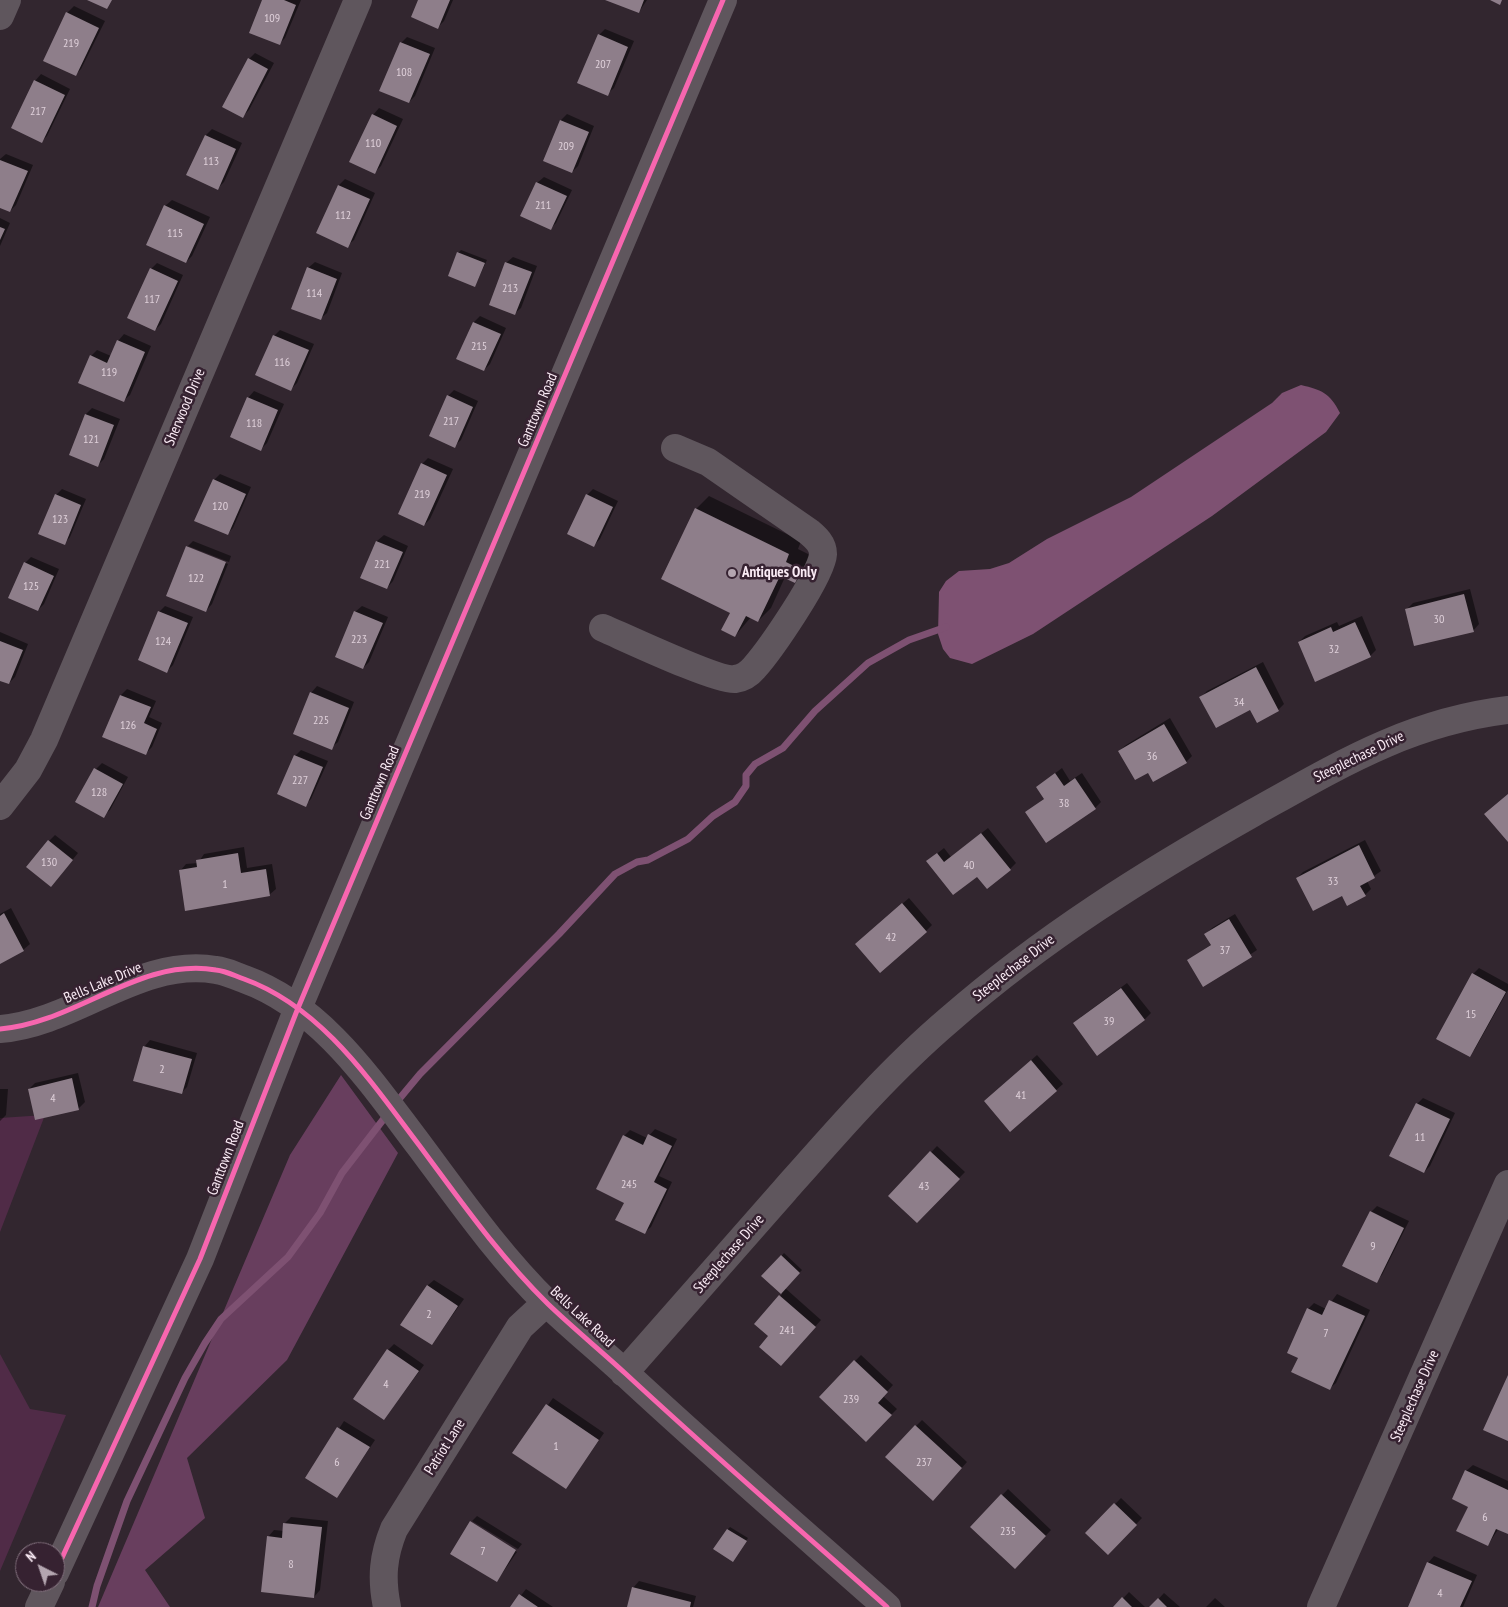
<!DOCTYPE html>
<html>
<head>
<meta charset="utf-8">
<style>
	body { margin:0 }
	#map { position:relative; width:1508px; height:1607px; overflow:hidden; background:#32262f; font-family:"PT Sans Narrow",sans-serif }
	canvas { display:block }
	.north { position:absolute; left:15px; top:1542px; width:50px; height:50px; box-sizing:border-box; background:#362231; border:1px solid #84727f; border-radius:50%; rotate:319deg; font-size:14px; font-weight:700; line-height:20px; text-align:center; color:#faebf5 }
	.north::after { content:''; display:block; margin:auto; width:18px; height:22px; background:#b4a6b0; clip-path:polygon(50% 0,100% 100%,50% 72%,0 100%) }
</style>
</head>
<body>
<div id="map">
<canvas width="1508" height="1607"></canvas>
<div class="north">N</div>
</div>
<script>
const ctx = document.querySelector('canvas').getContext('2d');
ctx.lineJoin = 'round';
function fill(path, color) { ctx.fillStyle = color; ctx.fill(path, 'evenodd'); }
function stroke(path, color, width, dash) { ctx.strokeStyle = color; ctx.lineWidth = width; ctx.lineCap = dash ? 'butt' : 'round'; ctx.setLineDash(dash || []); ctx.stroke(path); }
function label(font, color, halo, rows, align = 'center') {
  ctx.font = font + ' "PT Sans Narrow",sans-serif'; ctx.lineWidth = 5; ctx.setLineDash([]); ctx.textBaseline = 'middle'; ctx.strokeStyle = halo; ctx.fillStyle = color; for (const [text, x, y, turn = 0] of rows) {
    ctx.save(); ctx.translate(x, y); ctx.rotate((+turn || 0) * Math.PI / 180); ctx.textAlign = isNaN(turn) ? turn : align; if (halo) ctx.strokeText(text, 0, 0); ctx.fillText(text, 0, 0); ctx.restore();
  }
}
const green = new Path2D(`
	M45,1115l-45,117v-114z
	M0,1354l30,55 36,6 -66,156z`);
const forest = new Path2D(`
	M341,1075l57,78 -111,207 -100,98 18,60 -60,52 25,37h-72l192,-452z`);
const water = new Path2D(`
	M1301,385c21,5 29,8 39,28l-14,19 -114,84 -179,118 -61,30 -22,-6 -7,-9 -5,-15 1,-42 7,-11 13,-10 31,-2 19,-6 38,-24 84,-42 141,-94 10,-10z`);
const shadow = new Path2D(`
	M264,0h37l-16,38 -6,6z
	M419,0h34l-9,21 -6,6z
	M608,0h39l-8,12z
	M74,6l31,15 -24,48 -6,6 -31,-15 24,-48z
	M605,29l29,12 -20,47 -7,6 -8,-59z
	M407,37l28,11 -20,48 -6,6 -8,-59z
	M255,53l19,10 -25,47 -6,6 6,-57z
	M41,74l29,15 -23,47 -6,6 -6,-61z
	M379,108l24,11 -22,47 -6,6 -2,-57z
	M567,114l27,12 -16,40 -6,6 -28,-11 17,-41z
	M212,129l30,14 -18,39 -6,6 -12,-53z
	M6,154l27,11 -17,40 -6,6 -10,-4v-48z
	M544,177l28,13 -16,33 -6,6 -13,-46z
	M345,179l30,14 -21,47 -7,6 -29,-13 21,-48z
	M172,200l38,17 -18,39 -6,6 -21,-56z
	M0,218l10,5 -10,23z
	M461,250l26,10 -12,26 -17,-33z
	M513,257l24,9 -16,42 -7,6 -8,-51z
	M315,262l27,11 -15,40 -7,6 -12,-51z
	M157,263l26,12 -22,49 -6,6 -4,-61z
	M480,316l26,12 -16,36 -6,6 -26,-12 16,-36z
	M280,330l34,14 -17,39 -6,6 -17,-53z
	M124,334l27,12 -21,49 -7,6 -32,-45 6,-6 14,6 7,-15z
	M454,390l24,11 -17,39 -7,6 -6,-50z
	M254,391l30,13 -17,39 -6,6 -13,-51z
	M92,408l28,11 -16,40 -6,6 -28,-10 16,-41z
	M428,458l25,11 -23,50 -6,6 -2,-61z
	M220,474l31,13 -18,41 -6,6 -13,-54z
	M62,489l24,10 -16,38 -6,7 -8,-49z
	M593,489l25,12 -18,38 -7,7 -6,-51z
	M709,496l92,45 -3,8 16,8 -6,12 -13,13 -10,-5 -14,31 -13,13 -7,-4 -16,19 -4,-24 -35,-103z
	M384,535l24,11 -15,35 -6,7 -25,-11 15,-36z
	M193,541l38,15 -2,6 -41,-16v2l40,16 -16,40 -6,7 -19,-64z
	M31,557l28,12 -15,35 -6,6 -13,-47z
	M1470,589l9,35 -6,7 -66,-22 6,-6z
	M165,606l28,11 -20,48 -6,6 -8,-59z
	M362,606l26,11 -19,45 -6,6 -8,-56z
	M1362,616l14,34 -6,6 -71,-14 6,-6 32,-14 2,4z
	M0,632l28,12 -13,33 -6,6 -9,-4z
	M1263,662l21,42 -6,6 -27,-2 -50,-11 6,-6z
	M317,686l37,16 -16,40 -7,6 -20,-55z
	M127,689l29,12 -7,16 13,6 -10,24 -6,6 -42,-17 17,-41z
	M1170,718l22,38 -6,6 -38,9 -29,-20 7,-6z
	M301,750l27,11 -17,38 -6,6 -10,-49z
	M102,763l26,14 -18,33 -7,6 -26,-14 19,-33z
	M1062,768l8,13 12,-8 19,29 -6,6 -68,4 18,-14 -8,-11z
	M988,828l28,35 -6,6 -33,6 -49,-14 16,-13 7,9z
	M55,835l23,18 -21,26 -8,-38z
	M1365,840l16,31 -14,10 4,8 -6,6 -23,-1 -45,-16 6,-6z
	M244,847l3,21 25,-4 4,25 -7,6 -89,-24 6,-7 12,-1 6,-9z
	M909,898l23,27 -6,6 -63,7z
	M11,908l19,36 -7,6 -23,13v-49z
	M1235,914l22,36 -53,35 -16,-25 24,-16 -6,-10 6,-6z
	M1479,968l29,16v6l-33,59 -6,7 4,-82z
	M1127,983l24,30 -7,7 -63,-3z
	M150,1040l47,13 -10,34 -6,6 -37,-46z
	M1037,1055l26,29 -52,46 -19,-35z
	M78,1073l7,29 -6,6 -43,10 -7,-29 6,-6z
	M0,1089h8l-2,26 -6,6z
	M1423,1098l32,15 -25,53 -6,6 -7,-68z
	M655,1129l22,10 -18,37 13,6 -21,45 -7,6 -19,-31 -1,-66 6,-6 17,8z
	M937,1146l28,26 -48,49 -27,-25z
	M1377,1206l32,15 -27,54 -6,6 -5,-69z
	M784,1253l18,17 -17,18 36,32 -34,38 -18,-22 -13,-12 26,-30 -19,-18z
	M434,1280l30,19 -32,45 -5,-58z
	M1337,1294l33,16 -34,73 -7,6 -29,-32 8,-48 6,-6 12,6z
	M394,1344l30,21 -40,54 4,-69z
	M861,1355l32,30 -10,11 14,13 -31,31 -46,-43z
	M553,1398l51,35 -38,55 -52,-35z
	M922,1420l45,42 -28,31 -23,-67z
	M344,1421l31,19 -38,57 -30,-19z
	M1473,1465l35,16v52l-9,-5 -11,17 -18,-39 -4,-35z
	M1008,1489l43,41 -30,32 -49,-35z
	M1121,1498l21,20 -34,35 -21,-20z
	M477,1516l45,28 -4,5 -46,-28z
	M291,1517l37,4 -8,69 -6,7 -46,-60 6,-7 10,1 1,-8z
	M471,1523l46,29 -20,29z
	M730,1527l18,11 -15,22 -5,-31z
	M1434,1556l43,19 -14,32h-54l19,-44z
	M639,1581l57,15 -3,11h-65l5,-19z
	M526,1589l27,18h-41z
	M1129,1592l16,15h-30z
	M1164,1593l16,14h-29z
	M1215,1598l10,9h-19z`);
const stream = new Path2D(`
	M395,1104l25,-30 139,-140 56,-60 22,-12 11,-2 40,-21 25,-23 22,-14 11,-16v-11l9,-11 28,-16 32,-37 53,-48 41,-23 37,-13
	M92,1607l5,-21 30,-85 58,-123 20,-35 16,-24 67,-62 32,-44 22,-40 47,-61`);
const building = new Path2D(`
	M87,0h25l-5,9z
	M262,0h22l12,5 -16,40 -31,-12z
	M418,0h32l-12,29 -27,-12z
	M605,0h39l-5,13z
	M1490,0h12l-2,5z
	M66,12l33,16 -23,48 -33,-15z
	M598,34l30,13 -20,49 -31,-13z
	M400,42l30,12 -21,49 -30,-12z
	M248,58l20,11 -25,49 -21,-11z
	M34,80l31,15 -23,48 -31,-15z
	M372,114l25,12 -22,48 -26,-12z
	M560,120l29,12 -17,41 -29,-12z
	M205,135l31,14 -18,41 -32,-15z
	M0,160l28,11 -18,41 -10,-4z
	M536,182l31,14 -16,34 -31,-14z
	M338,185l32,14 -22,49 -32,-15z
	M164,205l40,19 -18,39 -40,-18z
	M0,227l5,2 -5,11z
	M457,252l28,11 -10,24 -27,-11z
	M505,262l27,10 -17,43 -26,-10z
	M307,267l30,12 -16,41 -30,-11z
	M150,268l28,13 -23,50 -28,-13z
	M473,322l28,12 -17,37 -28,-12z
	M273,335l36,15 -18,41 -36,-16z
	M117,340l28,12 -21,50 -46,-19 12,-28 17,8z
	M447,395l26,12 -18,41 -26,-12z
	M247,397l31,13 -17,41 -31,-14z
	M85,414l29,11 -16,42 -29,-12z
	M421,463l26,12 -23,51 -26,-12z
	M213,479l33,15 -18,41 -34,-14z
	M55,494l26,11 -16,40 -27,-11z
	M586,494l27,13 -19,40 -27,-13z
	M695,508l94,46 -3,8 16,8 -7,13 -15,-7 -22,46 -12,-6 -11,21 -14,-7 9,-17 -69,-34z
	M376,541l27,11 -16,37 -27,-11z
	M186,546l40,16 -20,50 -40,-16z
	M24,562l30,14 -16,35 -30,-13z
	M1464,594l10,38 -60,14 -9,-37z
	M158,611l30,12 -21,50 -29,-13z
	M354,611l29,12 -20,46 -28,-12z
	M1355,622l16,35 -56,25 -17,-40 33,-15 2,5z
	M0,641l23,9 -14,34 -9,-3z
	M1256,667l23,44 -22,12 -7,-13 -34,18 -17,-31z
	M310,692l39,16 -17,42 -39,-16z
	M120,695l31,12 -7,16 13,6 -11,26 -44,-18z
	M1164,724l23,39 -34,19 -5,-9 -13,7 -17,-29z
	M294,755l29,12 -17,40 -29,-13z
	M94,768l29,16 -19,34 -29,-16z
	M1055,773l9,13 11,-8 21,31 -50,34 -21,-31 19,-13 -8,-12z
	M1508,794v48l-24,-28z
	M981,833l30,37 -24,19 -10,-12 -24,18 -27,-34 11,-8 7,9z
	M48,840l25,20 -22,27 -25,-20z
	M1359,845l16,33 -15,8 6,10 -19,10 -5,-10 -29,15 -17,-33z
	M238,853l3,20 25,-4 4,27 -85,15 -6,-41 18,-3 -1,-7z
	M902,903l25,29 -47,41 -25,-29z
	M4,913l20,38 -24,13v-48z
	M1229,919l23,38 -49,30 -16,-27 24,-15 -7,-11z
	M1472,973l34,19 -36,65 -34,-18z
	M1121,988l24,32 -48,36 -24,-33z
	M143,1046l49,13 -10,35 -49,-13z
	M1031,1060l26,31 -47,41 -26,-31z
	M72,1078l7,32 -44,10 -7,-31z
	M1416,1103l34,16 -26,54 -35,-17z
	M648,1134l24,12 -18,36 13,7 -22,45 -30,-14 9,-17 -28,-14 27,-54 20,10z
	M930,1151l30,28 -43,44 -29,-27z
	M1370,1211l34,17 -27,55 -35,-17z
	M781,1255l19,18 -19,21 -20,-18z
	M427,1285l31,21 -26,39 -32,-20z
	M779,1295l37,32 -35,39 -22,-19 9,-11 -14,-12z
	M1329,1300l36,16 -35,74 -39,-18 7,-14 -11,-5 20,-45 15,7z
	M387,1349l32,22 -35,49 -31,-21z
	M854,1360l34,32 -10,11 14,12 -26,27 -47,-45z
	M1508,1375v66l-25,-11z
	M546,1404l53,36 -33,49 -54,-36z
	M915,1425l47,43 -29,33 -48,-44z
	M337,1427l33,20 -33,51 -32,-20z
	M1465,1470l43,20v44l-12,-5 -8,17 -32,-15 12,-24 -16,-8z
	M1001,1494l45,42 -31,33 -45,-42z
	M1114,1503l23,22 -29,30 -23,-22z
	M470,1521l46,29 -19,32 -47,-28z
	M283,1523l39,4 -8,71 -53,-6 6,-56 15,2z
	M727,1529l20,12 -14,21 -20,-13z
	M1427,1562l45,19 -12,26h-52z
	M632,1587l59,15 -1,5h-63z
	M519,1594l19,13h-28z
	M1122,1597l10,10h-19z
	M1158,1598l9,9h-18z`);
const minor = new Path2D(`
	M0,16l7,-16
	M603,628c21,9 116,54 132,51 8,-1 14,-5 19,-11 16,-18 68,-93 69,-114 0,-10 -7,-16 -14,-22l-101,-70 -33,-14
	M0,806l28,-36 16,-30 314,-740
	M0,1029c76,-6 139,-72 216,-59 10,1 19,6 28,9 78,28 127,103 175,166 41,55 80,111 129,159 25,24 52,46 78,70 85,79 174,156 261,233
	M624,1373c54,-61 107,-122 161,-183 52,-59 105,-120 165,-171 94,-82 195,-145 303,-206 86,-48 156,-91 255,-103
	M55,1573l145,-314 98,-251 425,-1008
	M39,1607l12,-25
	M387,1607c-6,-29 -4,-51 7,-78l126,-202 27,-25
	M1321,1607l187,-423`);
const cycleway = new Path2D(`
	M0,1029c76,-6 139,-72 216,-59 10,1 19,6 28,9 78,28 127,103 175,166 41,55 80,111 129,159 25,24 52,46 78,70 85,79 174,156 261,233
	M55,1573l145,-314 98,-251 425,-1008`);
const markers = [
	[732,573,5,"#b4a6b0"]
];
const numberNames = [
	["109",272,19],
	["219",71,44],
	["207",603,65],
	["108",404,73],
	["217",38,112],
	["110",373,144],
	["209",566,147],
	["113",211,162],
	["211",543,206],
	["112",343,216],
	["115",175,234],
	["213",510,289],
	["114",314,294],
	["117",152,300],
	["215",479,347],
	["116",282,363],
	["119",109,373],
	["217",451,422],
	["118",254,424],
	["121",91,440],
	["219",422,495],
	["120",220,507],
	["123",60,520],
	["221",382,565],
	["122",196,579],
	["125",31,587],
	["30",1439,620],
	["223",359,640],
	["124",163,642],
	["32",1334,650],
	["34",1239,703],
	["225",321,721],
	["126",128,726],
	["36",1152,757],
	["227",300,781],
	["128",99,793],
	["38",1064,804],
	["130",49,863],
	["40",969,866],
	["33",1333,882],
	["1",225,885],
	["42",891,938],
	["37",1225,951],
	["15",1471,1015],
	["39",1109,1022],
	["2",162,1070],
	["41",1021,1096],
	["4",53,1099],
	["11",1420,1138],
	["245",629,1185],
	["43",924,1187],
	["9",1373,1247],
	["2",429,1315],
	["241",787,1331],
	["7",1326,1334],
	["4",386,1385],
	["239",851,1400],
	["1",556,1447],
	["6",337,1463],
	["237",924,1463],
	["6",1485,1518],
	["235",1008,1532],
	["7",483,1552],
	["8",291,1565],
	["4",1440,1594]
];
const streetNames = [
	["Sherwood Drive",185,407,-67],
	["Ganttown Road",538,410,-67],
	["Steeplechase Drive",1359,757,-26],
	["Ganttown Road",380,783,-67],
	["Steeplechase Drive",1014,968,-38],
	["Bells Lake Drive",103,983,-23],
	["Ganttown Road",226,1158,-69],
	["Steeplechase Drive",729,1254,-49],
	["Bells Lake Road",582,1317,43],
	["Steeplechase Drive",1415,1396,-66],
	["Patriot Lane",445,1447,-58]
];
const poiNames = [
	["Antiques Only",742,573]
];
fill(green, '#502b47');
fill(forest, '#683e5e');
fill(water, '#7e5172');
fill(shadow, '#0007');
stroke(stream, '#7e5172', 7);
fill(building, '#8e7e8a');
stroke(minor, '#5f565d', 28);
stroke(cycleway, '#f766af', 5);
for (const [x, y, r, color] of markers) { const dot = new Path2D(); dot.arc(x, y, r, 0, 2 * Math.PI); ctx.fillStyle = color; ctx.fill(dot); stroke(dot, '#362231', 2); }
label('12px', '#dfd0da', null, numberNames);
label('15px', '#faebf5', '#362231', streetNames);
label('bold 15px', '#faebf5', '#362231', poiNames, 'left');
</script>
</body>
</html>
